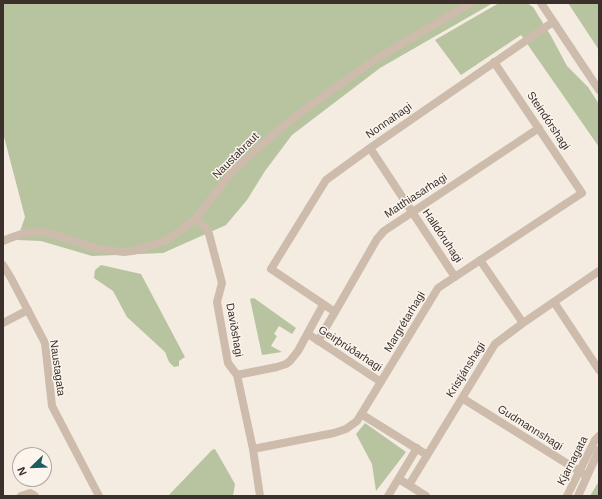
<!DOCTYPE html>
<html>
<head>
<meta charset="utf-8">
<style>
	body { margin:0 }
	#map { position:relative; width:602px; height:499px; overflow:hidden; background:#f4ebe1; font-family:Helvetica,sans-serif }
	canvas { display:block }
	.frame { position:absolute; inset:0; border:4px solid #3b302b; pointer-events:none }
	.north { position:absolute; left:12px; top:447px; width:40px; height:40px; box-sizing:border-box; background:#fbf5ee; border:1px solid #aea6a0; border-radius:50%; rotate:247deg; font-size:11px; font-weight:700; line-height:16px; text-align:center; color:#3b302b }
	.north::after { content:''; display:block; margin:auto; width:14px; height:18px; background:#1f5a5e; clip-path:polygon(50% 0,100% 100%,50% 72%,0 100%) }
</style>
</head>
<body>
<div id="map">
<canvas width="602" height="499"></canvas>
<div class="frame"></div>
<div class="north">N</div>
</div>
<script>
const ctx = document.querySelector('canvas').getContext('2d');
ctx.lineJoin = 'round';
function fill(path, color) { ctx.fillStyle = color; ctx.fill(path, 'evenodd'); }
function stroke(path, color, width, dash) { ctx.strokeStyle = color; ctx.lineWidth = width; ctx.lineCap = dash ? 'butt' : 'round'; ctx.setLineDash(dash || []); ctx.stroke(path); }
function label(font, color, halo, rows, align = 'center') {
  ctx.font = font + ' Helvetica,sans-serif'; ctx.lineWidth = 3; ctx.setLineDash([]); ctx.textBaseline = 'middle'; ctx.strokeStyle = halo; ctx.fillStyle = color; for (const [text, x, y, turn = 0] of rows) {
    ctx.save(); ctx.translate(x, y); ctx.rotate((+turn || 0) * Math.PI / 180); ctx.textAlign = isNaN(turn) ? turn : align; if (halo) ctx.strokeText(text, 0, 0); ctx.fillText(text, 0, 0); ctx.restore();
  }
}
const green = new Path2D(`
	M3,3h490l-113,65 -88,67 -27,36 -18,29 -21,25 -63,28 -71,3 -51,-15 -24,-1 8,-23 -22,-84z
	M499,3h28l6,4 18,29 16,30 21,21 11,17v43l-78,-112 -60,40 -26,-35z
	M568,3h31v47z
	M101,265l40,9 44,83 -6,4v5l-5,1 -5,-5 -4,-10 -38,-35 -14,-26 -19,-13 1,-8z
	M254,298l42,30 -4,6 -13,-8 -5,8 3,2 -6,10 11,6 -20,3 -12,-56z
	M365,423l41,29 -30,39 -4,-27 -16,-30z
	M215,449l20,35 -2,12h-65l44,-46z
	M599,481v15h-9z`);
const minor = new Path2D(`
	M541,3l58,87
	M539,128l-155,103 -7,8 -42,73 -64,-43 55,-89 44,-32 183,-126
	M370,148l85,129
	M195,219l10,8 4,7 13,49 -5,19 11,61 9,12 16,74 7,47
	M3,241c16,-7 27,-11 45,-8l51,16 25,3 8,-1 12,-3 23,-8 13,-9 15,-12 38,-48 27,-25 31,-26 17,-13 68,-48 95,-56
	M480,260l43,63
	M3,265l8,13 34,65 7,63 47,90
	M554,302l45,68
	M3,323l25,-13
	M308,334l73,48
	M318,341l17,-29
	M237,375l40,-8 9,-3 4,-3 8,-10 25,-46
	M462,398l125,78
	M361,414l66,41
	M253,449l81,-16 12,-4 11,-8 81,-133 144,-95 -88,-131
	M399,479l27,17
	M409,485l86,-141 28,-21 76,-52
	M21,496l9,-3 5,3
	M388,496l29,-48
	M567,496l28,-56 4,-4
	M578,496l21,-46`);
const streetNames = [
	["Nonnahagi",389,121,-35],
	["Steindórshagi",548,121,56],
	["Naustabraut",236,156,-45],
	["Matthiasarhagi",416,196,-33],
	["Halldóruhagi",442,236,56],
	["Margrétarhagi",405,322,-59],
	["Daviðshagi",234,330,80],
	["Geirþrúðarhagi",350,349,33],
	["Naustagata",57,368,82],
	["Kristjánshagi",466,370,-58],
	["Gudmannshagi",530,428,32],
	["Kjarnagata",573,461,-63]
];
fill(green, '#b8c4a0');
stroke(minor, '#cdbbac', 8);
label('11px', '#3b302b', '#fbf5ee', streetNames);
</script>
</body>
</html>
